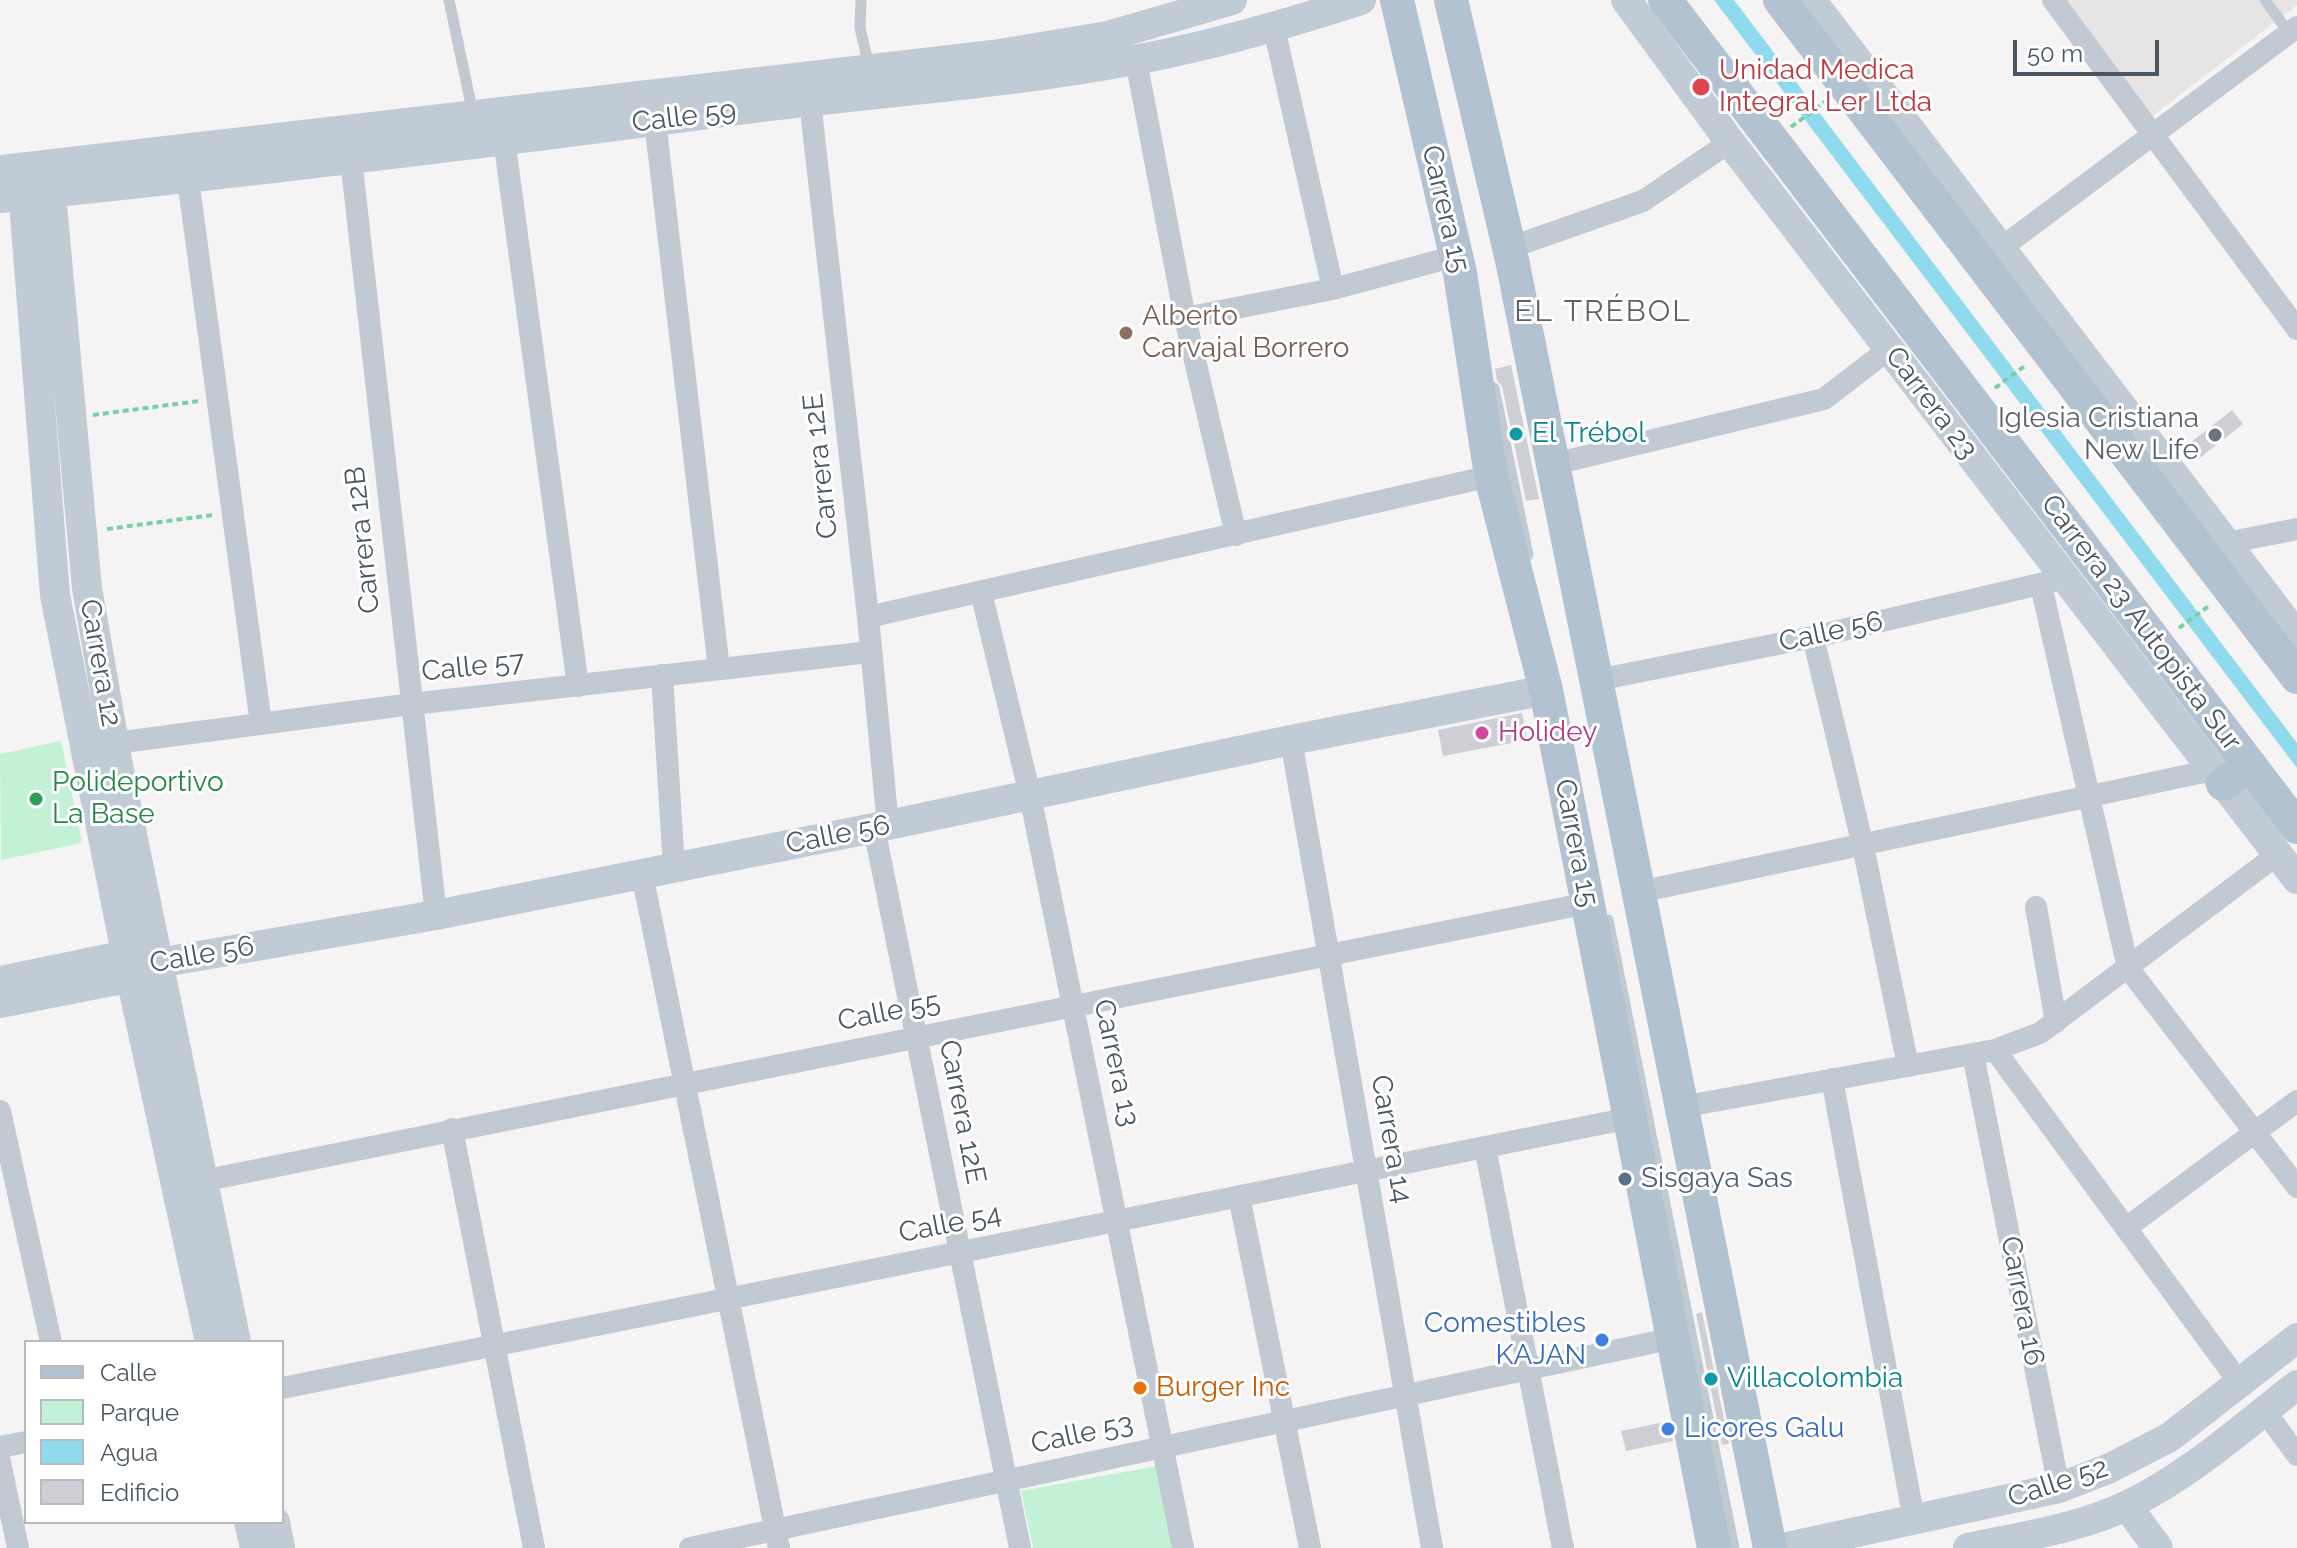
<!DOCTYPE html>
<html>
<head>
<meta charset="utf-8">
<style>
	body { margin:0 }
	#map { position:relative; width:2297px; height:1548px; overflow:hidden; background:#f5f3f3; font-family:Raleway,sans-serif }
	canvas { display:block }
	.legend { position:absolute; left:24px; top:1340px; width:260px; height:184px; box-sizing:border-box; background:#fff; border:2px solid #b7bbc0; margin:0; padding:10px 14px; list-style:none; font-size:24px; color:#4a5661 }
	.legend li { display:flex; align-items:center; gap:16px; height:40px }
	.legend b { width:40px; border:2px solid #b7bbc0 }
	.scale { position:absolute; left:2013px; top:40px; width:146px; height:36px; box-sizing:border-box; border:4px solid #4a5661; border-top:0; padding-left:10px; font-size:24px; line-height:28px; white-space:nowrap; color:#4a5661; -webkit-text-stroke:6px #fff; paint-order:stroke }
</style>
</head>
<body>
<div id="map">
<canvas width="2297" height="1548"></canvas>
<ul class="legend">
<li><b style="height:10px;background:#b3c2d1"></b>Calle</li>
<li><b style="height:22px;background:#c3f1d5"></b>Parque</li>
<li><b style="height:22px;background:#90daee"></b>Agua</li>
<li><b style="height:22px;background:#cdcfd5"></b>Edificio</li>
</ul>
<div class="scale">50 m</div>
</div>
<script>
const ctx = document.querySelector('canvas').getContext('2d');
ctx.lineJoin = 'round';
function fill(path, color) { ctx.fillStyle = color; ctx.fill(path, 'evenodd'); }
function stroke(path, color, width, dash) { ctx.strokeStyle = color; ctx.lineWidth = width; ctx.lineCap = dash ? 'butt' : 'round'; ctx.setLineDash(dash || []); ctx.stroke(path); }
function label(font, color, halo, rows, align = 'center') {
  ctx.font = font + ' Raleway,sans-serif'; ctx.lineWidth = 6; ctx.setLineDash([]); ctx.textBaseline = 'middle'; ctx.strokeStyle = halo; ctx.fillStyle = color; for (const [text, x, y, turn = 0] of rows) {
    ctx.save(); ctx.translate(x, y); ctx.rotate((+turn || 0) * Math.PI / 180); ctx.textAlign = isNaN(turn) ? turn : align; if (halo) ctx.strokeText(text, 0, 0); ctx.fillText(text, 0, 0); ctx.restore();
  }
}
const education = new Path2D(`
	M2066,0h231v5l-146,112z`);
const green = new Path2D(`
	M61,741l21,102 -81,17 -1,-106z
	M1157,1466l16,82h-140l-12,-57z`);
const water = new Path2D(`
	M1714,0h20l563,743v25z`);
const building = new Path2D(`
	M1511,365l28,134 -13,2 -24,-115 -5,-6 -2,-11z
	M2232,410l11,14 -46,36 -11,-14z
	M1522,713l5,27 -84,16 -5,-26z
	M1702,1312l27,132 -7,1 -26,-131z
	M1669,1421l4,20 -47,10 -5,-20z`);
const path = new Path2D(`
	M1791,127l35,-26
	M1995,388l31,-23
	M93,415l106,-14
	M107,529l106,-14
	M2179,628l31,-23`);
const lane = new Path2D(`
	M449,0l24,114
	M861,0l-1,28 9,38
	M2265,0l24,33
	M1494,388l34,167
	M1608,920l126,628`);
const street = new Path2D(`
	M2053,0l244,329
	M1274,28l59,261
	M1136,60l49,258 51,217
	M810,101l58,516 20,208
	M655,121l64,548
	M504,139l74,547
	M351,159l85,756
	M188,179l73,545
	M1509,248l134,-47 87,-59
	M2001,248l296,-221
	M1185,318l148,-29 123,-33
	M1554,464l270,-65 65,-50
	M2226,543l71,-14
	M2041,585l87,383 169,219
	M981,592l49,203 153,753
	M868,617l623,-141
	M1813,637l50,209 45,220
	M662,675l12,193
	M1597,680l216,-43 240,-56
	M1291,740l141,808
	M100,745l312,-41 458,-52
	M874,828l146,720
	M642,874l137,674
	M1639,892l574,-122
	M2036,907l20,115
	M1995,1050l244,332
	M1973,1054l86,434
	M1832,1079l82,441
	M1681,1107l314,-57 45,-17 238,-179
	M0,1111l51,231
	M452,1129l82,419
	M1485,1147l78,401
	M202,1181l1386,-278
	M1239,1196l71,352
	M2126,1228l171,-127
	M282,1388l1348,-270
	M2264,1410l33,45
	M0,1447l26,-5
	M0,1462l18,86
	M690,1548l984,-210`);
const secondary = new Path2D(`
	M1626,0l104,142 567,737
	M1811,0l486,636
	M0,170l993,-115 115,-19 124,-36
	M49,172l38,416 32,183 117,571
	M22,177l33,418 74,373 81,374
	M0,198c257,-26 514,-58 770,-92 121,-15 244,-23 364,-46 77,-14 153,-36 227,-60
	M0,981l112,-23 17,10 307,-53 438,-87 417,-88 255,-50
	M0,1003l117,-23 12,-12
	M2127,1506l31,42
	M249,1522l6,26
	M275,1522l5,26
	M1783,1548l276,-60 51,-20 60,-31 127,-99
	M1968,1548c51,-11 113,-20 160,-43 62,-30 115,-78 169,-120`);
const primary = new Path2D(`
	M1397,0l63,273 31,203 55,214 168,858
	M1451,0l61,260 258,1288
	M1665,0l632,827
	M1780,0l517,677
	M2223,784l27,-19`);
const markers = [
	[1701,87,10,"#e0444e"],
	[1126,333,8,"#8d6e63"],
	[1516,434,8,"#0f9aa8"],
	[2215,435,8,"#6b7280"],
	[1482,733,8,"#d1479c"],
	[36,799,8,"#2e9e5b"],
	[1625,1179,8,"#5c6f8a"],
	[1602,1340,8,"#3f7fe0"],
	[1711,1379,8,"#0f9aa8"],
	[1140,1388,8,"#e8710a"],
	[1668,1429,8,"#3f7fe0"]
];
const healthNames = [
	["Unidad Medica",1719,71],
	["Integral Ler Ltda",1719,103]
];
const streetNames = [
	["Calle 59",684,117,-7],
	["Carrera 15",1445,209,77],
	["Carrera 23",1931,403,53],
	["Carrera 12E",821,466,-96],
	["Carrera 12B",363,540,-96],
	["Carrera 23 Autopista Sur",2141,623,53],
	["Calle 56",1831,632,-12],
	["Carrera 12",100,663,80],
	["Calle 57",473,667,-6],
	["Calle 56",838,835,-11],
	["Carrera 15",1576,843,79],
	["Calle 56",202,955,-10],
	["Calle 55",889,1012,-11],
	["Carrera 13",1116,1063,78],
	["Carrera 12E",962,1112,79],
	["Carrera 14",1391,1139,80],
	["Calle 54",950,1224,-11],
	["Carrera 16",2022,1301,79],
	["Calle 53",1082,1434,-12],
	["Calle 52",2058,1483,-18]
];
const educationNames = [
	["Alberto",1142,317],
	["Carvajal Borrero",1142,349]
];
const worshipNames = [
	["Iglesia Cristiana",2199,419],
	["New Life",2199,451]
];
const cultureNames = [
	["El Trébol",1532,434],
	["Villacolombia",1727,1379]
];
const hotelNames = [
	["Holidey",1498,733]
];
const leisureNames = [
	["Polideportivo",52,783],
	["La Base",52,815]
];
const serviceNames = [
	["Sisgaya Sas",1641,1179]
];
const shopNames = [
	["Comestibles",1586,1324],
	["KAJAN",1586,1356],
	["Licores Galu",1684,1429,"left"]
];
const foodNames = [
	["Burger Inc",1156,1388]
];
const neighbourhoodNames = [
	["EL TRÉBOL",1603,312]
];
fill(education, '#e6e4e5');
fill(green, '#c3f1d5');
fill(water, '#90daee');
fill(building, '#cdcfd5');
stroke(path, '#7ad0a6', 4, [6, 4]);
stroke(lane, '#c1cad2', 11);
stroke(street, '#c1cad2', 22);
stroke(secondary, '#c1cbd6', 30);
stroke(primary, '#b3c2d1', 34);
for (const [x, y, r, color] of markers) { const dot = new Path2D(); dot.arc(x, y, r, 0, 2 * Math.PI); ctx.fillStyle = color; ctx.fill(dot); stroke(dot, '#fff', 3); }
label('28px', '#be3a42', '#fff', healthNames, 'left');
label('28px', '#4a5661', '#fff', streetNames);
label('28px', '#785e54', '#fff', educationNames, 'left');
label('28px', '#5b616d', '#fff', worshipNames, 'right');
label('28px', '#0d838f', '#fff', cultureNames, 'left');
label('28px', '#b23c85', '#fff', hotelNames, 'left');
label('28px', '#27864d', '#fff', leisureNames, 'left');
label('28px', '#4e5e75', '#fff', serviceNames, 'left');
label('28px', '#366cbe', '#fff', shopNames, 'right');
label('28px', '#c56008', '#fff', foodNames, 'left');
ctx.letterSpacing = '2px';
label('30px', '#5f6368', '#fff', neighbourhoodNames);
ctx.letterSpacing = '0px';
</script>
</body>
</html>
